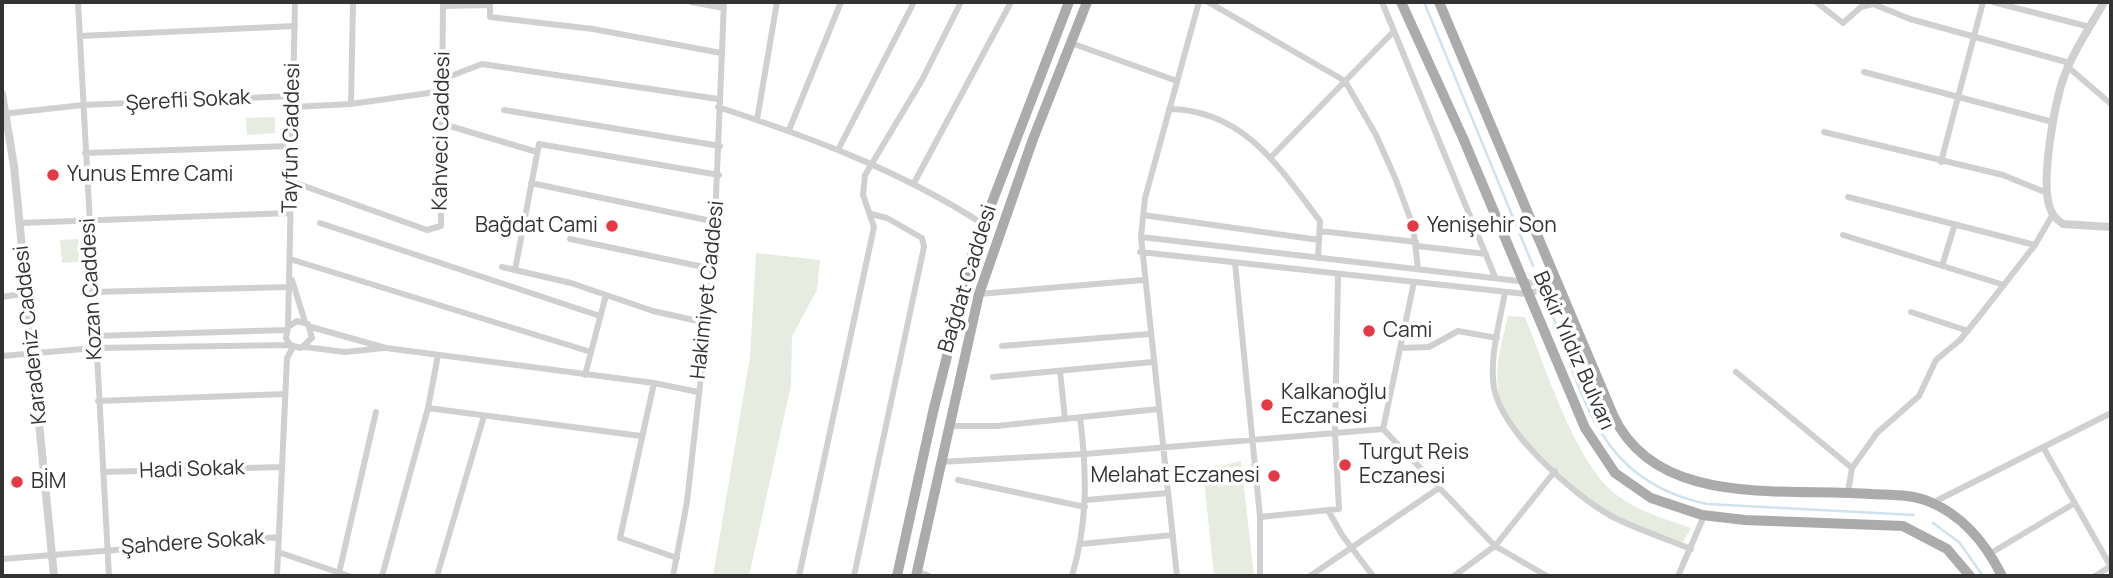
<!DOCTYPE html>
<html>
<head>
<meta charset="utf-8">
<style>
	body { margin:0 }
	#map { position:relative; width:2113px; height:578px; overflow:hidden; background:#fff; font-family:Manrope,sans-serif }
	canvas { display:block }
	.frame { position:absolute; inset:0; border:4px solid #333; pointer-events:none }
</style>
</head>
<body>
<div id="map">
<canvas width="2113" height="578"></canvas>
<div class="frame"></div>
</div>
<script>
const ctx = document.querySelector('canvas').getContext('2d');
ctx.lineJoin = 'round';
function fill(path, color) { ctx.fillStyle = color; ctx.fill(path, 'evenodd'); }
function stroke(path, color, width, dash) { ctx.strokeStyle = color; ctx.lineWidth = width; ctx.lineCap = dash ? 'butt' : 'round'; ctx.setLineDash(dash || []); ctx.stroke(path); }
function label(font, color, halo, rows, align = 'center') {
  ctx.font = font + ' Manrope,sans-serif'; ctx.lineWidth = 7; ctx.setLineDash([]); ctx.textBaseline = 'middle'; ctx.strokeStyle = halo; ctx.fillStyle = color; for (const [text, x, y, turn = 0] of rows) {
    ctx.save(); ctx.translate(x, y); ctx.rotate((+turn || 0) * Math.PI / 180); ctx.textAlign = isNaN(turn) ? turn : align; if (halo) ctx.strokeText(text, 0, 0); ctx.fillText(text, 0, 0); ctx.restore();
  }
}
const green = new Path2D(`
	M275,117v16l-28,2 -1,-17z
	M78,239l1,23 -17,1 -2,-23z
	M756,253l64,7 -3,30 -25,46 -1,49 -42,191h-36l37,-219z
	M1508,316l17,1c20,49 51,149 93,179 21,16 48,23 73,32l-8,14c-49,-3 -130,-63 -162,-99 -9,-9 -18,-31 -21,-43 -7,-29 1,-55 8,-84z
	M1241,461l13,115h-40l-11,-106z`);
const stream = new Path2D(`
	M1424,2l109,264
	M1549,306c35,91 48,175 158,198l207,11
	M1933,523l26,19 24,34`);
const minor = new Path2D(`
	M78,2l31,574
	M490,2v15l103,12 128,24
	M691,2l33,6
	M1208,2l137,79 31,54 20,45 17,46 5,43
	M1382,2l113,275
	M1816,2l27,21 18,-16 12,-3 37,15 160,44
	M1993,2l97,25
	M443,6l47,-1
	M80,36l215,-10
	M1071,43l106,38
	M2068,67l43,37
	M1864,72l189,50
	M443,79l39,-15 236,35
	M351,104l2,-102
	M293,107l58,-3 92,-13
	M718,107c94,31 181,63 265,117
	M1169,109c75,1 110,58 151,112l-2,37
	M504,110l216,36
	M2,114l81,-9 210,-9
	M757,120l20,-118
	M443,124l94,28
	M789,130l52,-128
	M1824,132l179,43 44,18
	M839,148l75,-146
	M85,153l206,-7
	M1271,157l123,-126
	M1941,162l42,-160
	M290,181l137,49 14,-4 2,-224
	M531,183l185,39
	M914,183l97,-181
	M1848,197l187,48
	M1143,215l176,25
	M20,223l270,-10
	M320,223l280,93
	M1320,231l96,11
	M1843,235l161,50
	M1141,237l412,48
	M570,239l143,30
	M1417,246l69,8
	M1140,252l386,42 32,-8
	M290,259l301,93
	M1235,263l25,254v59
	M1942,266l13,-42
	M502,267l69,16 82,28 54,12
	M515,270l24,-126 180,31
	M292,280l13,42
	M92,292l197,-5
	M1505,292c-5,30 -16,65 -11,96 8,43 79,107 117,128 25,13 53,22 80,33
	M979,294l164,-14
	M2,297l25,-4
	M1911,312l57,19
	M288,327l7,-325
	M311,327l75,21 268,35 44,9
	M94,336l192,-6
	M1002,346l147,-12
	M305,347l40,5 39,-4
	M1400,348l29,-1 29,-16 39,7
	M2,356l93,-8 195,-3 11,3 11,-10 -4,-14 -11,-3 -9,6 -2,11 4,7
	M1060,371l5,48
	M1736,372l116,96
	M585,375l21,-80
	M993,377l159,-15
	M654,383l-34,155 57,20
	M98,401l187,-7
	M428,408l213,28
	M949,426h48l161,-17
	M1383,429l112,117 52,30
	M1383,429l31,-147
	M2043,447l68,120
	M940,462l145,-8 298,-25
	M103,472l179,-5
	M958,480l127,27
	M1848,492l4,-24 25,-35 42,-37 17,-36 24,-20 21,-26 54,-69 18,-31
	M1086,500l82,-7
	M1932,503l179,-90
	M1328,510l14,25 31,41
	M1260,517l79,-8 -4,-76 3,-159
	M1081,544l92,-9
	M278,552l71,24
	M1991,553l84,-50
	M2,559l277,-22
	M917,571l12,5
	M339,573l37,-161
	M277,576l10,-218 6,-11
	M382,576l46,-168 10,-53
	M437,576l47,-160
	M673,576l14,-74 26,-233 11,-267
	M799,576l75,-349 -11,-32 2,-20 57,-95 39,-78
	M854,576l70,-329 -2,-9 -35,-20 -16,-4
	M1072,576c16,-54 15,-104 8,-159
	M1177,576l-36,-339 4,-39 54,-196
	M1310,576l129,-88
	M1454,576l41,-30 60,-75
	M1678,576l26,-60
	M2095,576l16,-10`);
const tertiary = new Path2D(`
	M2104,2c-13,24 -29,46 -39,72 -10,26 -25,108 -15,134 2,7 7,12 13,16l48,3
	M2,94l12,72 40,410`);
const primary = new Path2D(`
	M1401,2l62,136 122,290 30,45 36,25 51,17 43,5 158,6 44,23 23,27
	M1439,2l174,413c44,95 173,72 259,79 19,1 40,0 58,8 34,14 56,42 72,74
	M897,576l36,-164 40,-160 96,-250
	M916,576l63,-282 54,-155 54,-137`);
const markers = [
	[53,175,7,"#e63946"],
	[612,226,7,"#e63946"],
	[1413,226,7,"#e63946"],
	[1369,331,7,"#e63946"],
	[1267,405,7,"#e63946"],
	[1345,465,7,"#e63946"],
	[1274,476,7,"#e63946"],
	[17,482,7,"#e63946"]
];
const streetNames = [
	["Şerefli Sokak",188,101,-3],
	["Kahveci Caddesi",442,131,-89],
	["Tayfun Caddesi",292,138,-89],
	["Bağdat Caddesi",968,279,-73],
	["Kozan Caddesi",92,289,-93],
	["Hakimiyet Caddesi",708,290,-84],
	["Karadeniz Caddesi",31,335,-96],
	["Bekir Yıldız Bulvarı",1573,351,66],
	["Hadi Sokak",192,470,-2],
	["Şahdere Sokak",193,543,-4]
];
const poiNames = [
	["Yunus Emre Cami",67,175],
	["Bağdat Cami",598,226,"right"],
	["Yenişehir Son",1427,226],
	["Cami",1383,331],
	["Kalkanoğlu",1281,393],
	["Eczanesi",1281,417],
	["Turgut Reis",1359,453],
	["Eczanesi",1359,477],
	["Melahat Eczanesi",1260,476,"right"],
	["BİM",31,482]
];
fill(green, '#e6ecdf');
stroke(stream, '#cfe2ee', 2.5);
stroke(minor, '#d0d0d0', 6);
stroke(tertiary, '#d0d0d0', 8);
stroke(primary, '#ababab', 10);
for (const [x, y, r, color] of markers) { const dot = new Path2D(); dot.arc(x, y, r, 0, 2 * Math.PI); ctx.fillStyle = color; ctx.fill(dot); stroke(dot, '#fff', 2.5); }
label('21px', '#333', '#fff', streetNames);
label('21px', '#333', '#fff', poiNames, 'left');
</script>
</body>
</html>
